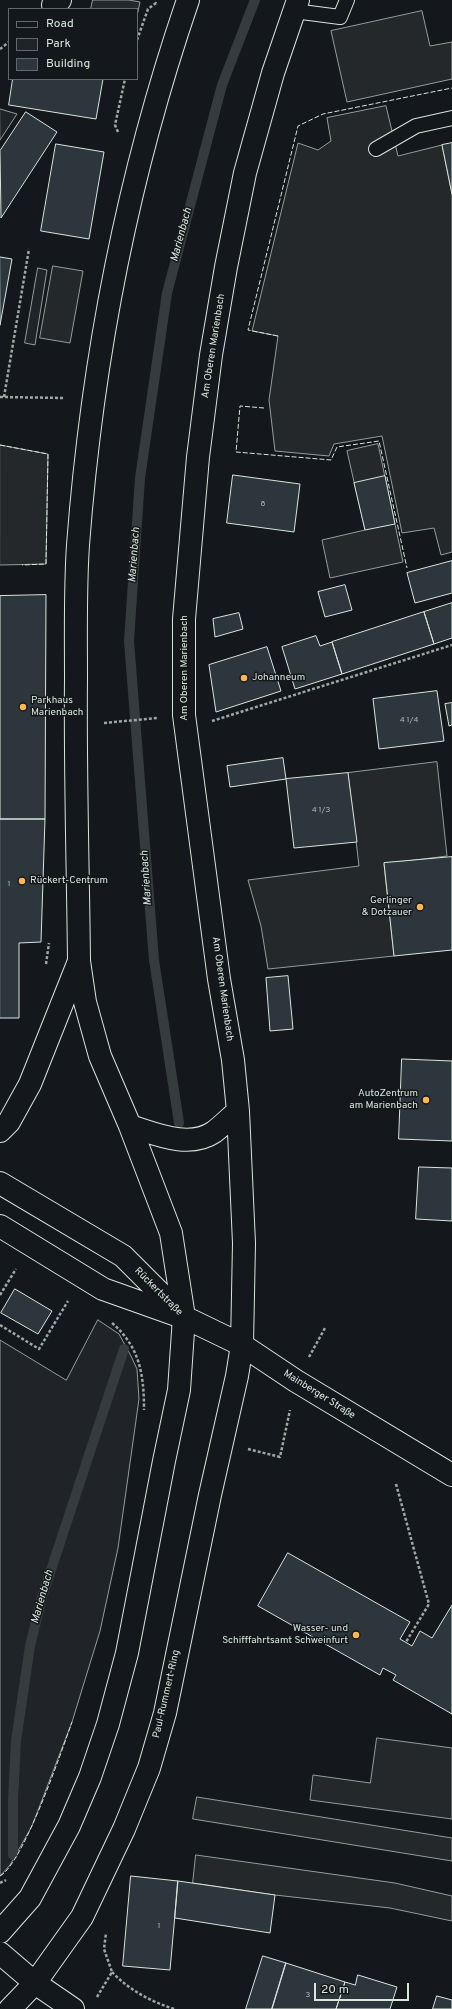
<!DOCTYPE html>
<html>
<head>
<meta charset="utf-8">
<style>
	body { margin:0 }
	#map { position:relative; width:452px; height:2009px; overflow:hidden; background:#14181c; font-family:Overpass,sans-serif }
	canvas { display:block }
	.legend { position:absolute; left:8px; top:8px; width:130px; height:72px; box-sizing:border-box; background:#14181c; border:1px solid #626a69; margin:0; padding:5px 7px; list-style:none; font-size:12px; color:#d8e6dc }
	.legend li { display:flex; align-items:center; gap:8px; height:20px }
	.legend b { width:20px; border:1px solid #626a69 }
	.scale { position:absolute; left:314px; top:1983px; width:95px; height:18px; box-sizing:border-box; border:2px solid #d8e6dc; border-top:0; padding-left:5px; font-size:12px; line-height:14px; white-space:nowrap; color:#d8e6dc; -webkit-text-stroke:3px #14181c; paint-order:stroke }
</style>
</head>
<body>
<div id="map">
<canvas width="452" height="2009"></canvas>
<ul class="legend">
<li><b style="height:5px;background:#14181c"></b>Road</li>
<li><b style="height:11px;background:#202428"></b>Park</li>
<li><b style="height:11px;background:#2c363c"></b>Building</li>
</ul>
<div class="scale">20 m</div>
</div>
<script>
const ctx = document.querySelector('canvas').getContext('2d');
ctx.lineJoin = 'round';
function fill(path, color) { ctx.fillStyle = color; ctx.fill(path, 'evenodd'); }
function stroke(path, color, width, dash) { ctx.strokeStyle = color; ctx.lineWidth = width; ctx.lineCap = dash ? 'butt' : 'round'; ctx.setLineDash(dash || []); ctx.stroke(path); }
function label(font, color, halo, rows, align = 'center') {
  ctx.font = font + ' Overpass,sans-serif'; ctx.lineWidth = 3; ctx.setLineDash([]); ctx.textBaseline = 'middle'; ctx.strokeStyle = halo; ctx.fillStyle = color; for (const [text, x, y, turn = 0] of rows) {
    ctx.save(); ctx.translate(x, y); ctx.rotate((+turn || 0) * Math.PI / 180); ctx.textAlign = isNaN(turn) ? turn : align; if (halo) ctx.strokeText(text, 0, 0); ctx.fillText(text, 0, 0); ctx.restore();
  }
}
const green = new Path2D(`
	M0,109l17,5 -17,26z
	M38,268l9,2 -12,75 -10,-2z
	M98,1320l21,14 12,22 6,13 2,30 -21,149 -18,83 -28,91 -40,104 -22,39 -10,11v-536l66,40z`);
const parking = new Path2D(`
	M93,0h36l11,2 -3,14v-7h-46z
	M422,11l8,35 22,-4v37l-105,23 -16,-71z
	M386,106l12,50 44,-11 10,49v358l-11,3 -7,-27 -32,5 -20,-97 -48,8 -5,12 -54,-5 -6,-51 9,-64 -26,-5 46,-188 20,7 13,-9 -4,-23z
	M53,266l30,5 -13,72 -30,-5z
	M378,444l25,118 -73,16 -8,-38 43,-10 -18,-79z
	M0,445l48,9 -2,110 -46,1z
	M437,762l10,94 -63,8 10,92 -126,13 -7,-43 -13,-46 111,-14 -11,-93z
	M377,1738l75,10v71l-142,-19 3,-25 57,8z
	M197,1797l255,41v23l-259,-42z
	M196,1855l199,28 57,13v25l-62,-13 -115,-13 -82,-12z`);
const stream = new Path2D(`
	M179,1123l-25,-163 -25,-319 11,-163 27,-185 55,-208 33,-85
	M13,1855v-55l3,-59 14,-95 12,-49 82,-248`);
const building = new Path2D(`
	M13,79h90l-7,40 -87,-14z
	M26,112l31,20 -56,86 -1,-67z
	M452,143v51l-10,-49z
	M56,144l48,8 -15,87 -48,-8z
	M0,257l12,2 -12,66z
	M233,475l67,9 -6,48 -67,-9z
	M385,476l10,48 -30,6 -11,-47z
	M452,561v32l-37,10 -8,-30z
	M345,585l7,25 -27,7 -7,-25z
	M46,595l-1,224h-45v-223z
	M452,603v35l-18,6 -10,-32z
	M424,612l10,32 -92,30 -10,-32z
	M239,613l4,16 -28,8 -2,-18z
	M316,636l4,10 12,-4 10,32 -47,15 -13,-42z
	M267,647l14,44 -65,21 -7,-47z
	M437,691l7,50 -65,8 -6,-50z
	M452,703v22l-3,1 -4,-22z
	M283,758l3,21 -56,8 -3,-21z
	M348,773l9,69 -63,6 -8,-69z
	M0,819h45l-4,123 -22,1v75h-19z
	M452,857v93l-58,6 -10,-93z
	M288,976l5,53 -23,2 -4,-53z
	M402,1059l50,2v80l-53,-2z
	M419,1167l33,1v53l-36,-2z
	M15,1289l37,22 -14,23 -37,-21z
	M288,1553l122,69 -10,17 12,7 8,-15 12,7 20,-33v109l-59,-34 3,-5 -13,-7 -3,7 -122,-69z
	M131,1876l47,5 -8,89 -47,-4z
	M178,1881l97,14 -5,38 -95,-15z
	M263,1956l23,7 -14,46h-26z
	M286,1963l59,19 -9,27h-64z
	M358,1975l39,12 -7,22h-54l9,-27 10,3z
	M437,1996l15,4v9h-19z`);
const path = new Path2D(`
	M137,40l11,-31 8,-6 1,2
	M0,49l9,-7
	M118,132l-3,-7 10,-46
	M0,397l65,1
	M4,397l25,-148
	M212,721l240,-76
	M104,723l53,-5
	M46,964l3,-21
	M0,1295l16,-26
	M112,1323c28,24 32,52 32,87
	M0,1325l39,24 29,-48
	M309,1357l16,-29
	M248,1449l32,8 10,-47
	M396,1484l33,120 -23,38
	M0,1883l6,-3
	M112,1972c17,18 38,29 62,37
	M97,1997l15,-25 -8,-23 2,-16`);
const service = new Path2D(`
	M294,11l46,6 7,-17
	M376,149l40,-23 36,-8`);
const minor = new Path2D(`
	M53,5l7,-5
	M0,1131l9,-9 21,-38 49,-123
	M0,1183l123,73 61,61
	M0,1226l103,63 76,27
	M0,1953l35,30 38,26`);
const secondary = new Path2D(`
	M130,1126c26,8 59,23 84,6 8,-6 16,-14 24,-21
	M184,1317l58,28 54,36 156,94
	M0,1932l30,-34 39,-72 21,-49 18,-53 19,-71 37,-192 15,-71 5,-73 -13,-84 -41,-107 -30,-70 -15,-54 -6,-41c-1,-94 -4,-189 -3,-283 0,-44 -1,-89 2,-133 14,-184 50,-370 110,-545
	M10,2009l25,-26 47,-66 42,-88 25,-61 16,-55 45,-218 27,-119 5,-31 2,-102 -6,-132 -5,-51 -14,-81 -35,-264v-96l14,-162 13,-102 15,-88 19,-94 28,-100 25,-73`);
const fence = new Path2D(`
	M278,336l-30,-6 50,-204 25,-12 129,-26
	M264,408l-24,-2 -4,46 95,8 6,-13 42,-6 28,127
	M0,445l48,9 -2,110 -24,1
	M0,1876c23,-12 62,-126 72,-154`);
const markers = [
	[244,678,4,"#ffb74d"],
	[23,707,4,"#ffb74d"],
	[22,881,4,"#ffb74d"],
	[420,907,4,"#ffb74d"],
	[426,1100,4,"#ffb74d"],
	[356,1635,4,"#ffb74d"]
];
const numberNames = [
	["8",263,504],
	["4 1/4",409,720],
	["4 1/3",321,810],
	["1",9,884],
	["1",159,1926],
	["3",308,1995]
];
const streetNames = [
	["Am Oberen Marienbach",214,346,-81],
	["Am Oberen Marienbach",185,668,-90],
	["Am Oberen Marienbach",222,989,82],
	["Rückertstraße",158,1292,45],
	["Mainberger Straße",319,1395,32],
	["Paul-Rummert-Ring",167,1694,-77]
];
const poiNames = [
	["Johanneum",252,678],
	["Parkhaus",31,701],
	["Marienbach",31,713],
	["Rückert-Centrum",30,881],
	["Gerlinger",412,901,"right"],
	["& Dotzauer",412,913,"right"],
	["AutoZentrum",418,1094,"right"],
	["am Marienbach",418,1106,"right"],
	["Wasser- und",348,1629,"right"],
	["Schifffahrtsamt Schweinfurt",348,1641,"right"]
];
const waterNames = [
	["Marienbach",182,235,-75],
	["Marienbach",135,555,-86],
	["Marienbach",147,878,-94],
	["Marienbach",43,1597,-74]
];
fill(green, '#202428');
stroke(green, '#939e99', 1);
fill(parking, '#24282b');
stroke(parking, '#939e99', 1);
stroke(stream, '#363b3e', 10);
fill(building, '#2c363c');
stroke(building, '#d8e6dc', 1);
stroke(service, '#d8e6dc', 16);
stroke(minor, '#d8e6dc', 24);
stroke(secondary, '#d8e6dc', 24);
stroke(path, '#9da8a2', 2.5, [3, 2]);
stroke(service, '#14181c', 14);
stroke(minor, '#14181c', 22);
stroke(secondary, '#14181c', 22);
stroke(fence, '#d8e6dc', 1, [5, 2]);
for (const [x, y, r, color] of markers) { const dot = new Path2D(); dot.arc(x, y, r, 0, 2 * Math.PI); ctx.fillStyle = color; ctx.fill(dot); stroke(dot, '#14181c', 1.5); }
label('8px', '#adbab4', null, numberNames);
label('10px', '#d8e6dc', '#14181c', streetNames);
label('10px', '#d8e6dc', '#14181c', poiNames, 'left');
label('italic 11px', '#d8e6dc', '#14181c', waterNames);
</script>
</body>
</html>
